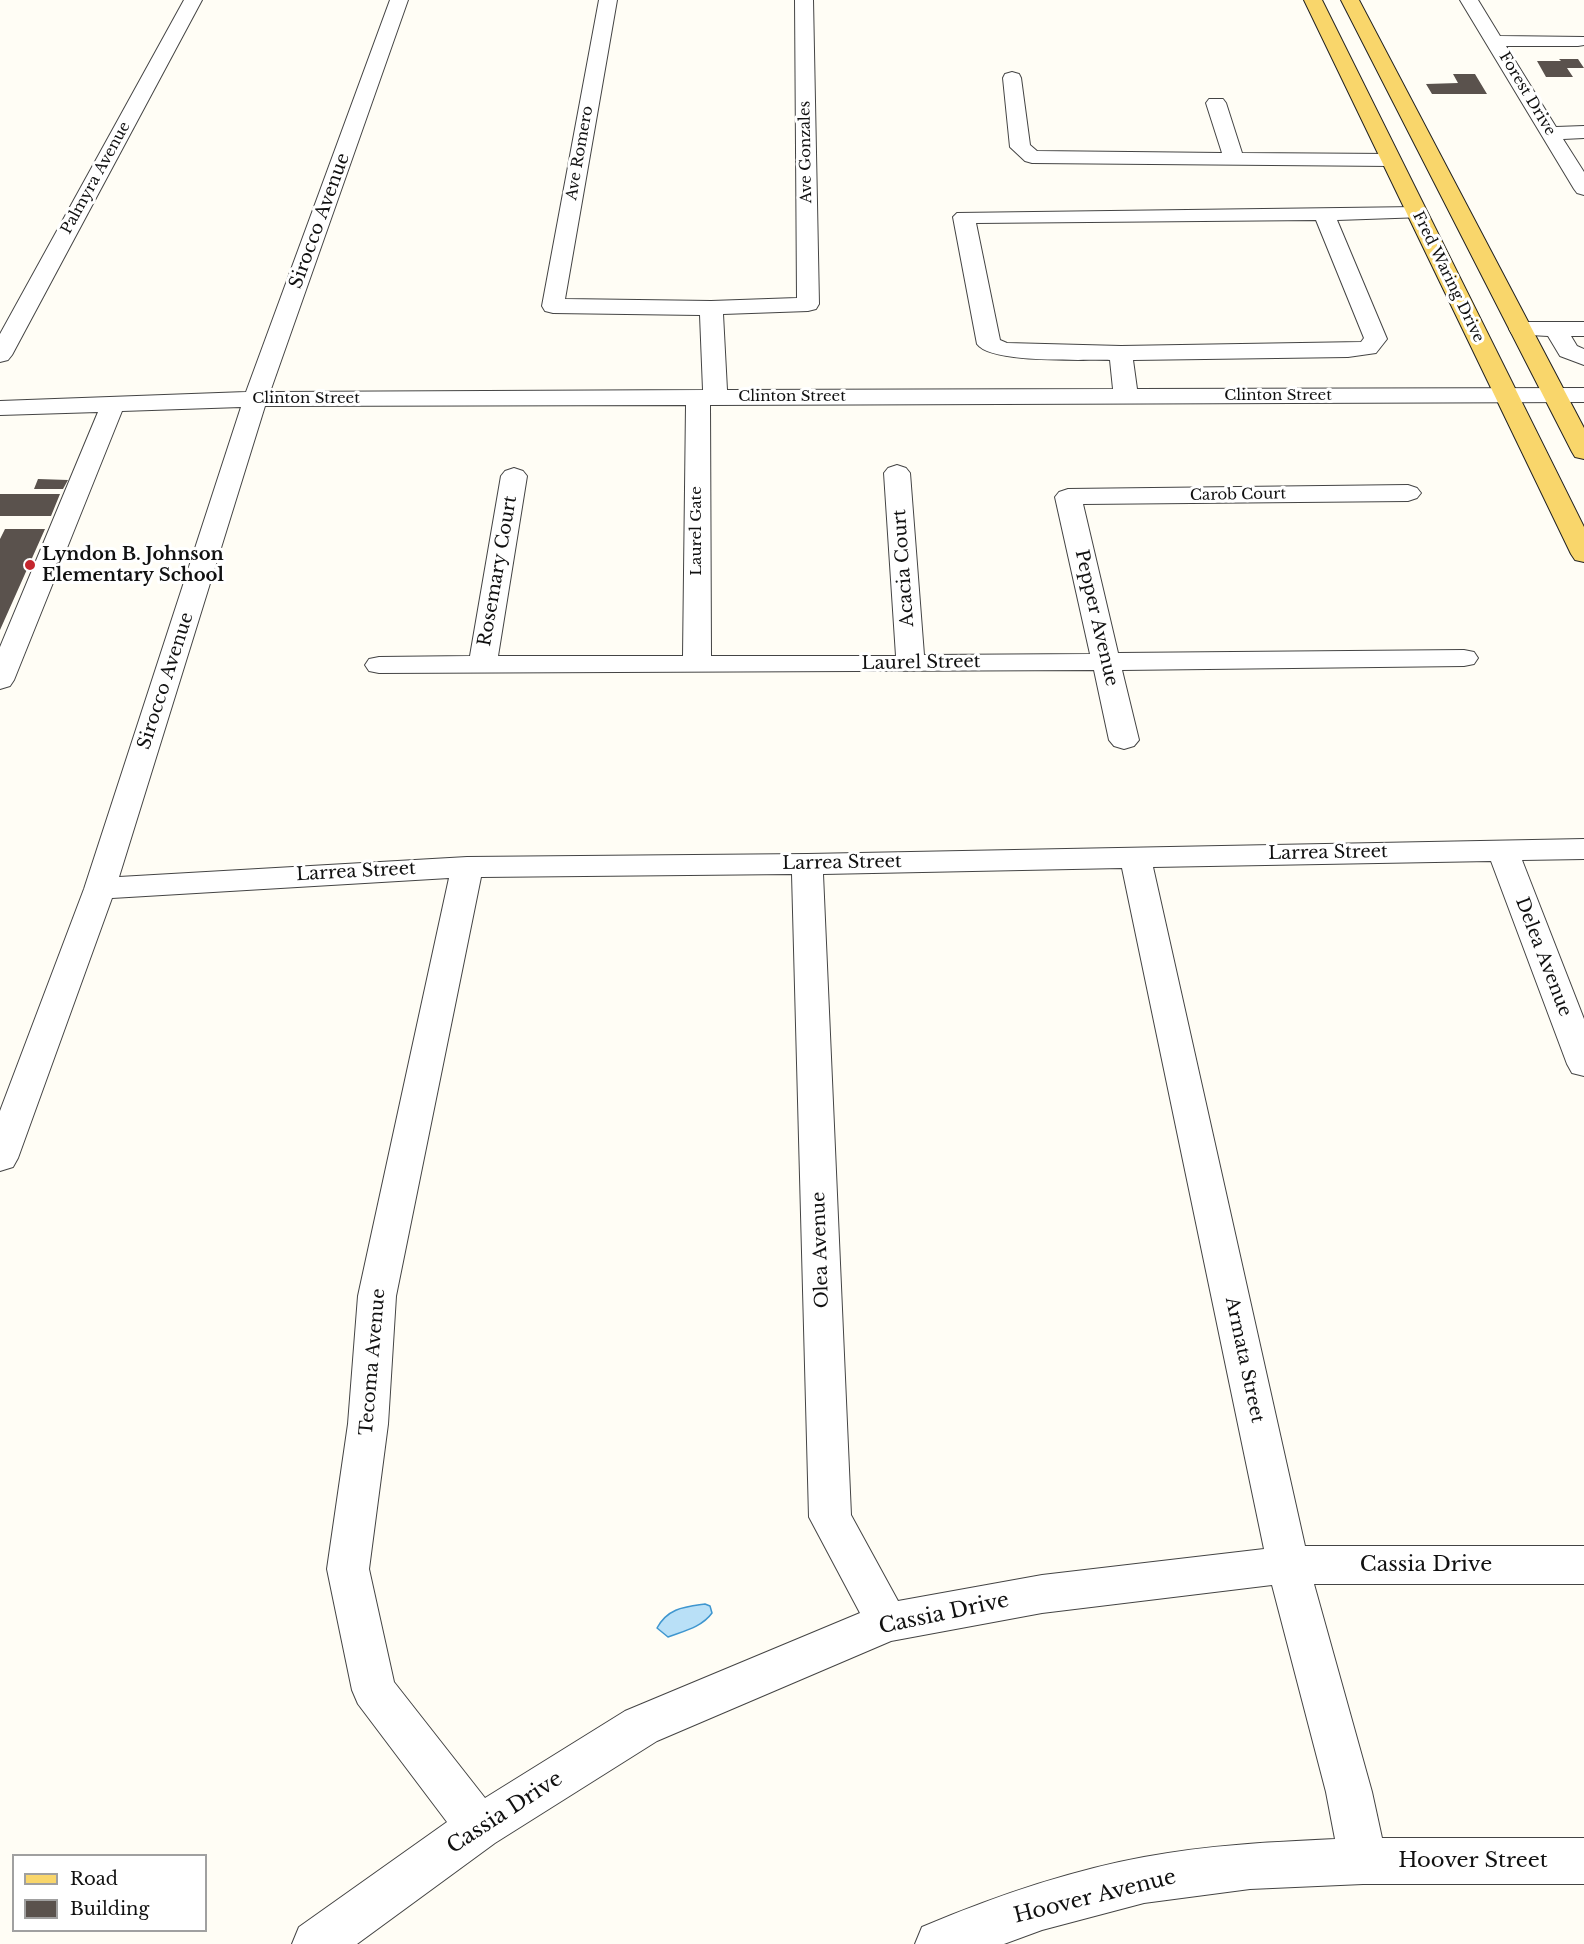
<!DOCTYPE html>
<html>
<head>
<meta charset="utf-8">
<style>
	body { margin:0 }
	#map { position:relative; width:1584px; height:1944px; overflow:hidden; background:#fffdf5; font-family:"Libre Baskerville",serif }
	canvas { display:block }
	.legend { position:absolute; left:12px; top:1854px; width:195px; height:78px; box-sizing:border-box; background:#fff; border:2px solid #a0a0a0; margin:0; padding:8px 10px; list-style:none; font-size:18px; color:#111 }
	.legend li { display:flex; align-items:center; gap:12px; height:30px }
	.legend b { width:30px; border:2px solid #a0a0a0 }
</style>
</head>
<body>
<div id="map">
<canvas width="1584" height="1944"></canvas>
<ul class="legend">
<li><b style="height:8px;background:#f9d66b"></b>Road</li>
<li><b style="height:16px;background:#5a524d"></b>Building</li>
</ul>
</div>
<script>
const ctx = document.querySelector('canvas').getContext('2d');
ctx.lineJoin = 'round';
function fill(path, color) { ctx.fillStyle = color; ctx.fill(path, 'evenodd'); }
function stroke(path, color, width, dash) { ctx.strokeStyle = color; ctx.lineWidth = width; ctx.lineCap = dash ? 'butt' : 'round'; ctx.setLineDash(dash || []); ctx.stroke(path); }
function label(font, color, halo, rows, align = 'center') {
  ctx.font = font + ' "Libre Baskerville",serif'; ctx.lineWidth = 6; ctx.setLineDash([]); ctx.textBaseline = 'middle'; ctx.strokeStyle = halo; ctx.fillStyle = color; for (const [text, x, y, turn = 0] of rows) {
    ctx.save(); ctx.translate(x, y); ctx.rotate((+turn || 0) * Math.PI / 180); ctx.textAlign = isNaN(turn) ? turn : align; if (halo) ctx.strokeText(text, 0, 0); ctx.fillText(text, 0, 0); ctx.restore();
  }
}
const water = new Path2D(`
	M705,1604l5,2 2,7c-10,14 -28,18 -44,24l-11,-9c11,-20 27,-21 48,-24z`);
const building = new Path2D(`
	M1559,59h19l6,9h-17l6,9h-27l-9,-16h24z
	M1453,74h22l12,20h-55l-6,-10 32,-1z
	M38,479l30,1 -5,9h-29z
	M0,494h60l-9,22h-51z
	M5,529h40l-45,101v-91z`);
const minor = new Path2D(`
	M184,0h18l-190,355 -4,5 -8,2v-28z
	M390,0h18l-138,392 433,-2 -3,-75 -147,-2 -8,-2 -3,-5 57,-306h18l-52,299 146,2 86,-3 -2,-298h18l6,304 -3,5 -8,2 -85,3 4,76 386,-1 -3,-29c-26,-1 -119,4 -133,-16l-24,-127 4,-4 460,-6 7,2 3,4 -3,4 -87,3 50,119 -11,14 -28,4 -215,3 4,29 447,-1v14l-874,3 1,251h185l-12,-183 4,-5 9,-3 9,3 4,5 14,182 166,-1 -35,-157 4,-5 9,-3 340,-4 9,3 4,5 -4,5 -9,3 -325,3 35,149 346,-3 10,2 4,6 -4,6 -10,2 -342,4 17,70 -5,6 -10,3 -10,-3 -5,-6 -15,-70 -715,3 -10,-2 -4,-6 4,-6 10,-2 91,-1 31,-180 4,-5 9,-3 9,3 4,5 -29,180h185l3,-251 -421,1 -146,471 348,-20 340,-3 777,-15v20l-62,1 62,159v57l-12,-3 -5,-9 -76,-203 -338,6 152,679h279v38h-270l58,208 10,46h202v46h-221l-113,5 -106,14 -102,27 -38,14h-89l7,-17c71,-30 146,-56 222,-70 63,-12 127,-15 191,-18l-9,-47 -54,-207 -230,28 -151,28 -234,100 -162,102 -138,101h-65l7,-17 148,-105 -89,-118 -6,-14 -25,-121 21,-145 10,-128 91,-418 -337,20 -94,260 -5,9 -13,4v-60l84,-222 157,-482 -119,4 -108,269 -4,6 -10,3v-42l98,-235 -98,3v-14l246,-9zM1316,220l48,118 -3,4 -240,4 -114,-3 -7,-3 -24,-117zM1122,868l142,681 -222,26 -144,26 -47,-86 -28,-641zM792,874l17,643 51,96 -235,98 -140,87 -91,-116 -25,-113 19,-145 8,-128 85,-419z
	M1460,0h18l22,36 84,1v8l-6,1h-72l50,81 28,-1v12l-21,1 21,33v23l-7,-2 -3,-4z
	M1012,72l7,2 2,4 9,67 7,6 185,2 -16,-50 3,-4h14l3,4 16,50 149,1 7,2 3,4 -3,4 -7,2 -359,-3 -7,-2 -15,-14 -7,-69 2,-4z
	M1520,322h64v14h-13l6,10 7,3v16l-24,-9 -12,-20 -36,-2 -3,-5 3,-5z`);
const major = new Path2D(`
	M1304,0h18l262,527v35l-9,-2 -4,-6z
	M1341,0h18l225,428v31l-9,-2 -3,-5z`);
const markers = [
	[30,565,6,"#c4262e"]
];
const farStreetnames = [
	["Forest Drive",1527,94,59],
	["Ave Gonzales",806,152,-91],
	["Ave Romero",580,153,-80],
	["Palmyra Avenue",96,178,-61],
	["Fred Waring Drive",1448,277,64],
	["Clinton Street",1278,396],
	["Clinton Street",792,397],
	["Clinton Street",306,399],
	["Carob Court",1238,495,-1],
	["Laurel Gate",697,531,-90]
];
const streetNames = [
	["Sirocco Avenue",320,221,-70],
	["Acacia Court",904,568,-94],
	["Rosemary Court",498,571,-80],
	["Pepper Avenue",1096,618,77],
	["Laurel Street",921,663,-1],
	["Sirocco Avenue",166,681,-72],
	["Larrea Street",1328,853,-1],
	["Larrea Street",842,863,-1],
	["Larrea Street",356,872,-3],
	["Delea Avenue",1543,957,69],
	["Olea Avenue",821,1250,-92],
	["Armata Street",1244,1360,78],
	["Tecoma Avenue",373,1362,-85]
];
const poiNames = [
	["Lyndon B. Johnson",42,555],
	["Elementary School",42,576]
];
const nearStreetnames = [
	["Cassia Drive",1426,1565],
	["Cassia Drive",944,1614,-12],
	["Cassia Drive",505,1813,-33],
	["Hoover Street",1473,1861],
	["Hoover Avenue",1095,1897,-14]
];
fill(water, '#b9e0f7');
stroke(water, '#3f96cf', 1.5);
fill(building, '#5a524d');
stroke(minor, '#444', 2);
stroke(major, '#222', 2);
fill(minor, '#fff');
fill(major, '#f9d66b');
for (const [x, y, r, color] of markers) { const dot = new Path2D(); dot.arc(x, y, r, 0, 2 * Math.PI); ctx.fillStyle = color; ctx.fill(dot); stroke(dot, '#fff', 2); }
label('15px', '#111', '#fff', farStreetnames);
label('18px', '#111', '#fff', streetNames);
label('bold 18px', '#111', '#fff', poiNames, 'left');
label('21px', '#111', '#fff', nearStreetnames);
</script>
</body>
</html>
